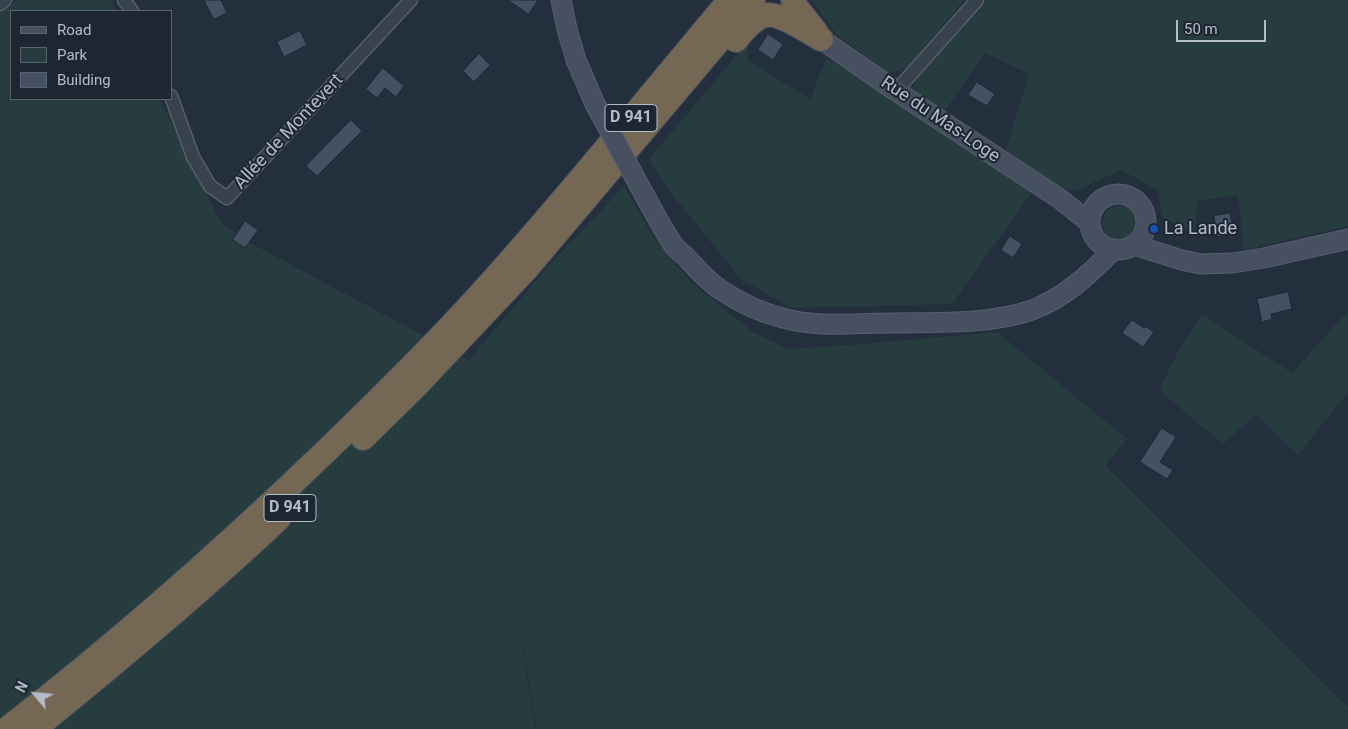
<!DOCTYPE html>
<html>
<head>
<meta charset="utf-8">
<style>
	body { margin:0 }
	#map { position:relative; width:1348px; height:729px; overflow:hidden; background:#242f3e; font-family:Roboto,sans-serif }
	canvas { display:block }
	.legend { position:absolute; left:10px; top:10px; width:162px; height:90px; box-sizing:border-box; background:#1d2633; border:1px solid #59626f; margin:0; padding:6px 9px; list-style:none; font-size:15px; color:#b4bcc9 }
	.legend li { display:flex; align-items:center; gap:10px; height:25px }
	.legend b { width:25px; border:1px solid #59626f }
	.north { position:absolute; left:10px; top:669px; width:50px; height:50px; -webkit-text-stroke:4px #1d2633; paint-order:stroke; rotate:298deg; font-size:14px; font-weight:700; line-height:20px; text-align:center; color:#b4bcc9 }
	.north::after { content:''; display:block; margin:auto; width:18px; height:22px; background:#b4bcc9; clip-path:polygon(50% 0,100% 100%,50% 72%,0 100%) }
	.scale { position:absolute; left:1176px; top:20px; width:90px; height:22px; box-sizing:border-box; border:2px solid #b4bcc9; border-top:0; padding-left:6px; font-size:15px; line-height:18px; white-space:nowrap; color:#b4bcc9; -webkit-text-stroke:4px #1d2633; paint-order:stroke }
</style>
</head>
<body>
<div id="map">
<canvas width="1348" height="729"></canvas>
<ul class="legend">
<li><b style="height:6px;background:#465061"></b>Road</li>
<li><b style="height:14px;background:#263c3f"></b>Park</li>
<li><b style="height:14px;background:#455162"></b>Building</li>
</ul>
<div class="north">N</div>
<div class="scale">50 m</div>
</div>
<script>
const ctx = document.querySelector('canvas').getContext('2d');
ctx.lineJoin = 'round';
function fill(path, color) { ctx.fillStyle = color; ctx.fill(path, 'evenodd'); }
function stroke(path, color, width, dash) { ctx.strokeStyle = color; ctx.lineWidth = width; ctx.lineCap = dash ? 'butt' : 'round'; ctx.setLineDash(dash || []); ctx.stroke(path); }
function label(font, color, halo, rows, align = 'center') {
  ctx.font = font + ' Roboto,sans-serif'; ctx.lineWidth = 4; ctx.setLineDash([]); ctx.textBaseline = 'middle'; ctx.strokeStyle = halo; ctx.fillStyle = color; for (const [text, x, y, turn = 0] of rows) {
    ctx.save(); ctx.translate(x, y); ctx.rotate((+turn || 0) * Math.PI / 180); ctx.textAlign = isNaN(turn) ? turn : align; if (halo) ctx.strokeText(text, 0, 0); ctx.fillText(text, 0, 0); ctx.restore();
  }
}
const green = new Path2D(`
	M18,0h93l6,11h-106v88h149l60,122 25,19 224,120 75,-89 80,-85 29,51 39,46 61,49 35,17 74,-5 135,-12 130,107 -22,26 243,242v22h-811l-28,-163 27,163h-536v-716z
	M811,0h153l-56,68 -20,5 -52,-39z
	M985,0h363v226l-104,24 -6,-55 -41,6 -2,33 -33,-17 -4,-27 -37,-20 -46,21 -27,-9 -42,-32 23,-76 -44,-21 -41,59 -31,-21 3,-13z
	M748,42v18l62,39 16,-40 14,4 192,129 -80,112 -161,4 -50,-29 -66,-81 -27,-38z
	M1102 223a17 17 0 1 1 34 0a17 17 0 1 1-34 0Z
	M1348,311v81l-50,63 -42,-40 -33,29 -64,-54 20,-40 23,-36 90,59z`);
const building = new Path2D(`
	M204,0h17l6,13 -13,6z
	M508,0h30l-9,14z
	M300,31l7,14 -23,12 -7,-15z
	M768,34l15,10 -10,16 -15,-10z
	M479,54l11,11 -16,17 -11,-11z
	M383,68l21,18 -8,11 -11,-9 -8,10 -11,-9z
	M977,82l18,12 -8,12 -19,-11z
	M351,120l11,11 -45,45 -11,-10z
	M1230,213l4,21 -17,3 -3,-21z
	M245,221l13,9 -13,18 -12,-8z
	M1010,236l12,8 -9,14 -12,-8z
	M1288,292l4,17 -21,5 1,5 -10,3 -5,-23z
	M1132,320l12,8 1,-2 9,6 -11,15 -21,-14z
	M1162,428l14,9 -16,25 13,8 -6,9 -27,-17z`);
const street = new Path2D(`
	M124,0l8,11
	M0,4l5,-4
	M896,91l81,-91
	M171,96l22,61 17,29 17,12 184,-198`);
const secondary = new Path2D(`
	M561,0l6,29 9,31 19,44
	M821,39l75,52 164,108 30,24
	M1090 222a28 28 0 1 1 56 0a28 28 0 1 1-56 0Z
	M645,196c9,16 17,32 27,47 3,5 8,9 13,13 11,12 22,25 36,34 18,12 41,23 62,28 34,10 71,5 106,5 45,-1 100,2 143,-13 32,-12 58,-36 82,-61
	M1134,245l48,15 18,4 32,-1 32,-5 84,-19`);
const highway = new Path2D(`
	M793,0l3,7 20,25
	M736,40c7,-9 18,-23 31,-25 13,-2 42,17 54,24
	M363,438l52,-51 112,-119 226,-268
	M7,729c110,-85 215,-178 316,-275 56,-54 111,-108 163,-166 84,-93 163,-192 244,-288
	M34,729c84,-68 167,-137 245,-211`);
const secondaryBridge = new Path2D(`
	M595,104l50,92`);
const markers = [
	[1154,229,5,"#1a4fb4"]
];
const shields = [
	[631,118,52],
	[290,508,52]
];
const shieldNames = [
	["D 941",631,118],
	["D 941",290,508]
];
const streetNames = [
	["Rue du Mas-Loge",940,120,34],
	["Allée de Montevert",289,132,-47]
];
const poiNames = [
	["La Lande",1164,229]
];
fill(green, '#263c3f');
fill(building, '#455162');
stroke(building, '#1f2835', 1);
stroke(street, '#565f6c', 15);
stroke(secondary, '#565f6c', 21);
stroke(highway, '#434c59', 26);
stroke(street, '#38414e', 12);
stroke(secondary, '#465061', 19);
stroke(highway, '#746855', 24);
stroke(secondaryBridge, '#565f6c', 21, []);
stroke(secondaryBridge, '#465061', 19);
for (const [x, y, r, color] of markers) { const dot = new Path2D(); dot.arc(x, y, r, 0, 2 * Math.PI); ctx.fillStyle = color; ctx.fill(dot); stroke(dot, '#1d2633', 2); }
for (const [x, y, w] of shields) { const box = new Path2D(); box.roundRect(x - w / 2, y - 13.5, w, 27, 4); ctx.fillStyle = '#1d2633'; ctx.fill(box); stroke(box, '#b4bcc9', 1); }
label('bold 16px', '#b4bcc9', null, shieldNames);
label('18px', '#b4bcc9', '#1d2633', streetNames);
label('18px', '#b4bcc9', '#1d2633', poiNames, 'left');
</script>
</body>
</html>
